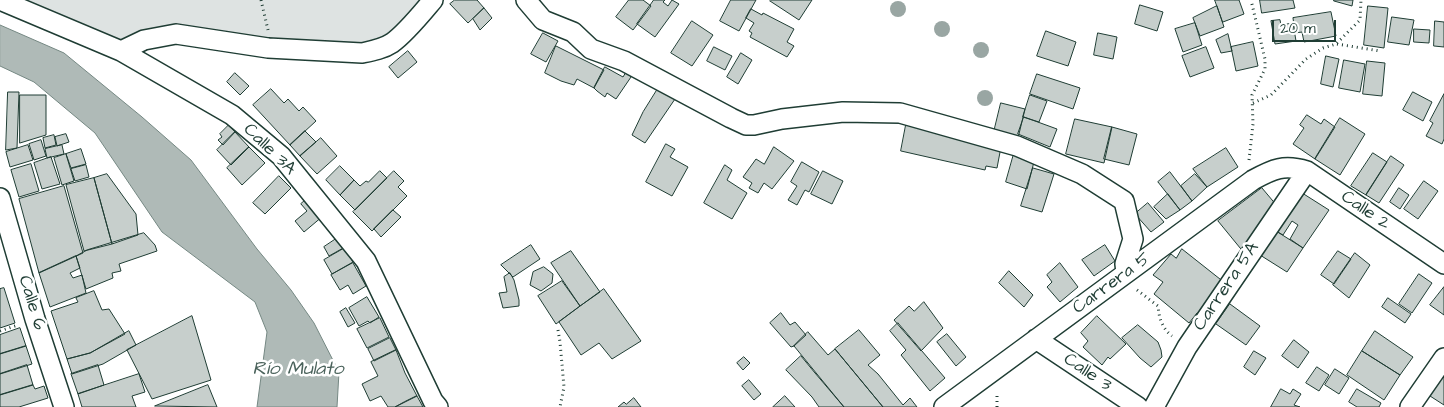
<!DOCTYPE html>
<html>
<head>
<meta charset="utf-8">
<style>
	body { margin:0 }
	#map { position:relative; width:1444px; height:407px; overflow:hidden; background:#fff; font-family:"Architects Daughter",sans-serif }
	canvas { display:block }
	.scale { position:absolute; left:1272px; top:20px; width:64px; height:22px; box-sizing:border-box; border:2px solid #1f3d34; border-top:0; padding-left:6px; font-size:15px; line-height:18px; white-space:nowrap; color:#1f3d34; -webkit-text-stroke:4px #fff; paint-order:stroke }
</style>
</head>
<body>
<div id="map">
<canvas width="1444" height="407"></canvas>
<div class="scale">20 m</div>
</div>
<script>
const ctx = document.querySelector('canvas').getContext('2d');
ctx.lineJoin = 'round';
function fill(path, color) { ctx.fillStyle = color; ctx.fill(path, 'evenodd'); }
function stroke(path, color, width, dash) { ctx.strokeStyle = color; ctx.lineWidth = width; ctx.lineCap = dash ? 'butt' : 'round'; ctx.setLineDash(dash || []); ctx.stroke(path); }
function label(font, color, halo, rows, align = 'center') {
  ctx.font = font + ' "Architects Daughter",sans-serif'; ctx.lineWidth = 5; ctx.setLineDash([]); ctx.textBaseline = 'middle'; ctx.strokeStyle = halo; ctx.fillStyle = color; for (const [text, x, y, turn = 0] of rows) {
    ctx.save(); ctx.translate(x, y); ctx.rotate((+turn || 0) * Math.PI / 180); ctx.textAlign = isNaN(turn) ? turn : align; if (halo) ctx.strokeText(text, 0, 0); ctx.fillText(text, 0, 0); ctx.restore();
  }
}
const green = new Path2D(`
	M0,0h433l-59,51 -198,-17 -55,17z`);
const water = new Path2D(`
	M0,25l64,28 78,64 49,43 66,89 34,41 23,33 25,49 -2,35h-80l10,-75 -12,-30 -93,-70 -67,-99 -61,-51 -34,-16z`);
const building = new Path2D(`
	M455,0h22l7,8 -16,15 -18,-19z
	M629,0h14l8,6 -18,24 -17,-13z
	M654,0h11l-2,2 5,4 4,-6 7,4 -24,33 -18,-13z
	M731,0h25l-17,31 -19,-10z
	M771,0h41l-13,20 -29,-19z
	M1215,0h24l5,14 -21,8z
	M1260,0h33l2,8 -33,5z
	M1334,0h19l-1,6 -18,-5z
	M1140,5l23,7 -6,19 -22,-7z
	M1217,6l7,21 -24,9 -7,-18z
	M1368,6l20,2 -4,40 -20,-3z
	M484,8l8,10 -12,12 -7,-11z
	M751,9l11,6 1,-2 31,16 -7,13 7,4 -7,11 -37,-20 2,-4 -3,-2 5,-8 -8,-5z
	M1331,12l5,24 -32,6 -2,-10 -7,1 -2,-15z
	M1392,17l22,3 -5,25 -21,-3z
	M1280,20l1,5 12,-2 3,18 -21,3 -4,-23z
	M692,21l21,14 -21,31 -21,-13z
	M1435,21l9,1v25l-10,-1z
	M1195,23l7,22 -19,7 -8,-23z
	M1414,29l16,1 -1,13 -15,-1z
	M1046,31l30,11 -8,24 -31,-10z
	M543,33l15,8 -12,21 -15,-8z
	M1098,33l19,4 -4,22 -19,-4z
	M1228,34l4,17 -11,2 -5,-13z
	M1253,42l5,24 -22,5 -5,-24z
	M556,46l48,24 -10,18 -17,-9 -3,6 -13,-4 -16,-8z
	M714,47l18,9 -7,14 -18,-9z
	M1206,47l8,21 -24,9 -8,-21z
	M408,51l9,11 -19,16 -9,-11z
	M741,53l11,7 -14,24 -11,-7z
	M1326,56l13,3 -6,28 -12,-3z
	M1344,60l21,4 -5,28 -21,-4z
	M1367,61l18,2 -3,33 -19,-2z
	M605,67l18,10 3,-5 5,5 -15,22 -9,-6 -2,4 -8,-6 -3,-3z
	M235,73l14,13 -9,9 -13,-13z
	M1037,74l43,14 -7,21 -43,-15z
	M659,87l16,12 -30,44 -13,-8 11,-23z
	M271,89l13,14 4,-4 11,12 4,-4 13,14 -26,24 -37,-40z
	M8,92h11l-2,56 -11,2z
	M1413,92l19,10 -9,19 -20,-11z
	M1444,94v45l-2,5 -16,-8 7,-13 -3,-2z
	M20,95h26v40l-26,8z
	M1030,95l17,6 -8,21 -16,-5z
	M1001,103l24,6 -7,29 -24,-6z
	M1307,115l14,9 3,-5 11,8 -20,32 -22,-15 11,-16 -4,-3z
	M1024,117l33,12 -7,18 -32,-13z
	M1340,118l25,16 -25,41 -25,-16z
	M1075,119l37,8 -8,36 -38,-9z
	M229,125l6,7 -12,13 -5,-5 4,-3 -2,-3z
	M906,125l85,17 10,5 -4,21 -11,-2 -1,4 -84,-19z
	M1112,127l25,7 -8,31 -25,-6z
	M305,131l11,11 -16,14 -10,-11z
	M235,132l14,15 -18,18 -14,-15z
	M66,134l3,8 -12,4 -2,-9z
	M54,135l2,10 -11,3 -2,-10z
	M321,138l16,18 -20,18 -17,-18z
	M41,140l5,16 -12,4 -5,-16z
	M666,144l9,5 -5,8 18,10 -16,29 -26,-14z
	M28,145l5,15 -23,7 -4,-15z
	M62,145l2,9 -17,4 -2,-9z
	M249,147l16,16 -23,22 -15,-17z
	M774,147l20,14 -22,28 -8,-6 -6,10 -9,-5 3,-5 -9,-6 13,-18 8,5z
	M1226,148l12,19 -31,20 -14,-18z
	M81,149l5,15 -15,4 -5,-14z
	M1015,150l20,8 -8,31 -21,-7z
	M1373,153l14,9 -21,33 -15,-9z
	M66,154l8,27 -12,4 -8,-27z
	M1391,156l13,9 -25,38 -13,-8z
	M51,157l9,27 -18,5 -8,-26z
	M802,162l17,10 -10,20 -4,-2 -8,15 -9,-5 9,-14 -6,-4z
	M31,164l8,27 -20,6 -8,-27z
	M86,165l3,12 -14,4 -4,-12z
	M725,165l7,5 -5,10 20,13 -15,26 -28,-16z
	M340,166l14,14 -14,15 -14,-15z
	M1033,168l21,6 -12,38 -21,-6z
	M380,171l7,7 -32,32 -15,-15 14,-15 6,6 6,-5 2,1z
	M394,171l10,10 -6,6 9,9 -35,35 -19,-19z
	M823,171l20,10 -11,23 -21,-10z
	M1170,172l22,29 -12,9 -22,-28z
	M107,174l29,40 2,21 -26,9 -18,-66z
	M1195,174l12,13 -15,14 -11,-15z
	M279,176l12,12 -26,26 -12,-11z
	M94,178l18,66 -28,7 -18,-66z
	M1424,181l14,10 -20,28 -14,-10z
	M64,186l19,67 -44,20 -20,-74z
	M1262,188l16,19 -33,47 -27,-33z
	M1399,188l10,7 -9,14 -10,-7z
	M1299,191l30,19 -26,38 -13,-9 8,-14 -6,-4 -9,14 -7,-4z
	M1168,194l12,16 -14,9 -12,-12z
	M308,198l15,18 -19,16 -9,-11 12,-10 -6,-7z
	M1148,203l16,19 -13,10 -16,-18z
	M393,210l8,7 -20,20 -7,-8z
	M1276,231l27,17 -16,24 -27,-17z
	M144,233l11,12 2,6 -38,13 2,7 -9,2 1,5 -27,11 -10,-33 11,-6z
	M339,237l6,10 -16,9 -5,-9z
	M531,245l9,14 -27,18 -12,-12z
	M1105,245l10,16 -21,15 -12,-16z
	M345,248l8,14 -21,12 -8,-14z
	M1182,249l43,34 -22,33 -6,-3 -8,10 -35,-29 9,-12 -10,-7 18,-21 5,4z
	M571,251l29,41 -20,14 -29,-43z
	M1338,251l13,8 -17,25 -13,-9z
	M1355,253l15,12 -21,33 -16,-13z
	M76,256l4,12 -10,5 3,5 9,-3 4,18 -36,14 -11,-34z
	M353,263l13,23 -13,8 -5,-9 -8,5 -9,-15z
	M1060,263l18,24 -18,15 -13,-15 5,-5 -5,-7z
	M544,267l9,7 -1,9 -11,8 -11,-6 3,-13z
	M1009,271l24,24 -9,12 -25,-24z
	M510,273l4,7 5,20v6l-16,2 -4,-15 8,-1 -3,-15z
	M1419,274l13,9 -20,30 -13,-9z
	M562,281l18,25 -24,18 -18,-28z
	M1444,287v28l-14,-10z
	M4,288l11,35 -15,5v-39z
	M604,289l37,52 -29,18 -13,-16 -18,12 -22,-33z
	M94,291l8,19 7,-1 16,25 -35,19 -23,6 -16,-48 27,-9 -2,-4z
	M367,297l12,20 -9,6 -2,-2 -9,5 -10,-18z
	M1388,298l23,16 -6,9 -23,-16z
	M924,302l19,26 -22,23 -27,-31 15,-14 5,5z
	M1230,304l30,22 -14,19 -30,-21z
	M346,308l9,15 -7,4 -8,-15z
	M781,313l9,12 5,-3 11,13 -12,11 -3,1 -21,-24z
	M192,316l19,64 -59,19 -25,-49z
	M1097,316l29,28 -16,15 -2,-2 -6,8 -19,-18 5,-6 -7,-8z
	M380,318l9,19 -22,11 -10,-19z
	M898,323l47,55 -15,13 -29,-36 5,-5 -16,-19z
	M1138,325l20,17 3,8 1,7 -11,10 -11,-9 -18,-20z
	M20,328l6,18 -26,8v-19z
	M859,330l21,25 -12,10 10,9 25,31 7,-7 7,9h-34l-48,-58z
	M129,331l7,14 -33,19 -31,10 -5,-15 23,-6z
	M1375,331l38,26 -13,18 -38,-24z
	M808,332l20,23 7,-6 48,58h-39l-50,-61z
	M947,334l19,23 -10,9 -19,-24z
	M390,338l6,12 -22,11 -6,-12z
	M1294,340l15,12 -11,16 -16,-12z
	M26,346l6,18 -32,10v-20z
	M396,350l9,23 12,23 -22,11h-7l-7,-11 -11,5 -8,-17 16,-8 -7,-14z
	M1254,351l12,7 -11,17 -11,-8z
	M1362,351l38,24 -16,25 -37,-25z
	M801,356l14,17 29,34h-25l-7,-10 -26,-27z
	M744,357l6,6 -7,7 -6,-7z
	M27,365l6,20 -33,10v-21z
	M98,365l6,20 -26,9 -7,-20z
	M1317,367l12,8 -10,16 -13,-8z
	M1335,369l14,9 -10,16 -14,-9z
	M139,374l6,18 -13,4 4,11h-54l-4,-13z
	M1443,377l1,1v27l-14,-9z
	M749,380l12,14 -7,6 -12,-14z
	M33,385l2,4 9,-3 4,12 -29,9h-19v-12z
	M208,385l9,22 -62,-1z
	M1281,389l9,5 3,-5 8,5 -7,11 6,2h-29z
	M1357,389l24,14 -2,4h-22l-8,-5z
	M417,396l6,11h-28l9,-5z
	M785,396l10,11h-22z
	M634,398l7,9h-23l6,-5 2,2z`);
const path = new Path2D(`
	M261,0l7,30
	M1337,44l43,7
	M1253,103l18,-8 35,-36 17,-11 13,-4 24,-24 1,-20
	M1249,160l4,-36 -1,-29 13,-26v-10l-14,-59
	M1137,290l21,16c1,12 4,22 14,30
	M558,330l2,12 4,45 -4,20
	M0,331l18,-6
	M997,407v-14`);
const street = new Path2D(`
	M0,0l121,51 111,64 49,41 85,105 67,140 5,6
	M526,0l17,20 30,12 18,17 33,12 107,57 15,7h8l28,-6 61,-7 57,1 117,33 65,28 42,27 9,38 -8,25 1,9
	M121,51l23,-11 32,-6 92,14 94,5c10,-2 21,-4 30,-10 14,-10 30,-30 41,-43
	M0,198l35,121 29,88
	M1036,339l102,68
	M944,407l309,-227c20,-11 31,-16 54,-9l137,93
	M1154,407l33,-60 120,-176
	M1410,407l34,-49`);
const trees = [
	[898,9],
	[942,29],
	[981,50],
	[985,98]
];
const streetNames = [
	["Calle 3A",269,150,44],
	["Calle 2",1365,211,34],
	["Carrera 5",1112,284,-36],
	["Carrera 5A",1227,287,-56],
	["Calle 6",31,303,73],
	["Calle 3",1087,373,34]
];
const waterNames = [
	["Río Mulato",298,370]
];
fill(green, '#dee3e2');
fill(water, '#afbab7');
stroke(water, '#758883', 1);
fill(building, '#c7cfcc');
stroke(building, '#1f3d34', 1);
stroke(street, '#1f3d34', 22);
stroke(path, '#1f3d34', 3, [1, 4]);
stroke(street, '#fff', 19);
ctx.fillStyle = '#99a6a3';
for (const [x, y] of trees) { ctx.beginPath(); ctx.arc(x, y, 8, 0, 2 * Math.PI); ctx.fill(); }
label('18px', '#1f3d34', '#fff', streetNames);
label('italic 19px', '#4a625b', '#fff', waterNames);
</script>
</body>
</html>
